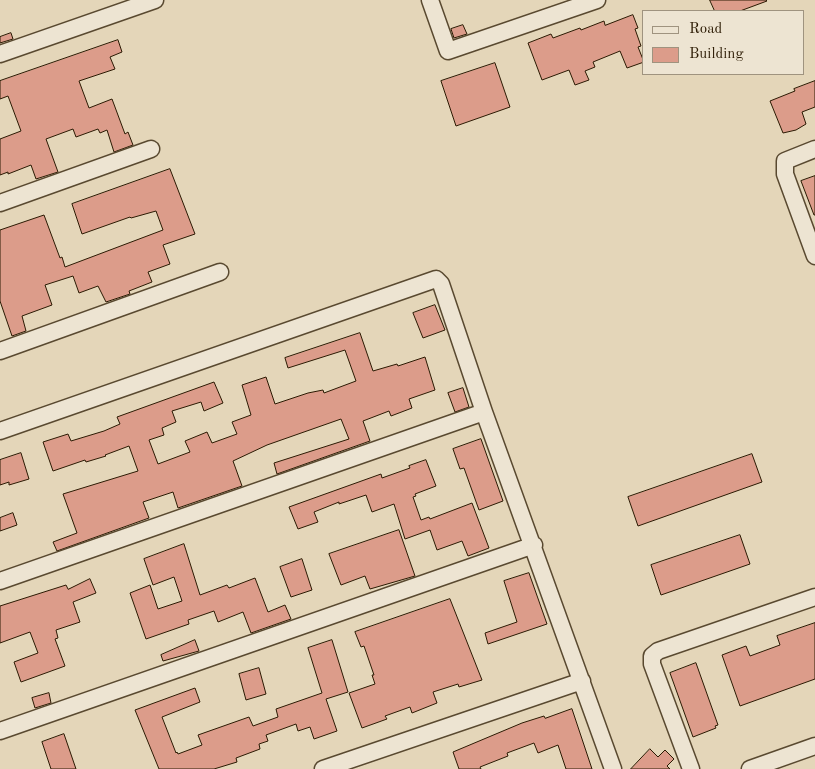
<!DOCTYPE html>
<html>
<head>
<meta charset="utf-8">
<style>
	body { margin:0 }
	#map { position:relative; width:815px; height:769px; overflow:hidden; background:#e4d6b9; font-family:"Old Standard TT",serif }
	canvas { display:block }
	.legend { position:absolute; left:642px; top:10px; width:162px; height:65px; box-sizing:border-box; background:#ede4d2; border:1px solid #9f937f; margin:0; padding:6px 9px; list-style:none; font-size:15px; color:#2b1a03 }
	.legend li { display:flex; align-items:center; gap:10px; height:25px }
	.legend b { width:25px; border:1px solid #9f937f }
</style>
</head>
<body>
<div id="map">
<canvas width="815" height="769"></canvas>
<ul class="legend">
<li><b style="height:6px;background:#ede4d2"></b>Road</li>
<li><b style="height:14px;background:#dc9c8a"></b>Building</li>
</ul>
</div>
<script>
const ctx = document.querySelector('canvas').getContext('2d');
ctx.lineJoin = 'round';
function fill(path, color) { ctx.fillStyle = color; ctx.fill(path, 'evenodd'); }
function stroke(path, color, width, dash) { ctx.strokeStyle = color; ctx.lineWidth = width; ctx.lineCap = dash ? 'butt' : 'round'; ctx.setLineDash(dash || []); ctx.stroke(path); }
const building = new Path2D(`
	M710,0h56l1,1 -27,10h-25z
	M633,15l5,13 -3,1 6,17 -3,1 6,15 -17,6 -7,-17 -27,11 2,5 -10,4 4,9 -14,5 -6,-15 -27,10 -14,-37 23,-9 2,4 27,-10 1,2 23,-9 1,4z
	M463,25l4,9 -13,4 -3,-9z
	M11,33l2,6 -13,4v-6z
	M118,40l4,12 -12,5 5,12 -36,12 10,27 23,-9 13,35 3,-2 5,13 -19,7 -7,-22 -7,3 -2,-4 -22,8 -3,-8 -27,10 12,33 -22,7 -5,-14 -23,9v-2l-8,3v-36l21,-8 -13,-35 -8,3v-18z
	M495,63l15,44 -54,19 -15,-45z
	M815,81v26l-13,5 4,12 -10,6 -13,3 -13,-32 25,-10 -1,-2z
	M170,169l25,65 -32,11 7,19 -22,8 4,10 -23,9 1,3 -24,8 -8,-16 -19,7 -6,-17 -28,9 7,20 -30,11 4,15 -14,5 -12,-35v-71l44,-15 16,43 2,-1 3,10 98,-37 -7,-19 -25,7 -1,-1 -48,17 -10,-30z
	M815,176v39h-1l-13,-34z
	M435,305l10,25 -22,8 -10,-25z
	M360,333l13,38 24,-7 1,2 27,-9 10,33 -26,9 3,9 -21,8 -2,-5 -26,10 7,20 -93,33 -3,-11 75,-24 -8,-20 -74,26 -34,16 9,25 -64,22 -5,-16 -30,10 6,16 -92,33 -4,-9 24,-9 -14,-39 75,-23 -9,-25 -24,9 1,1 -20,6 -1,-2 -32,11 -10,-29 25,-8 3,7 33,-10 16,-7 -3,-7 97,-35 9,21 -19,8 -3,-9 -29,9 4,11 -14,6 2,7 -15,5 9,24 32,-12 -5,-11 22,-9 5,11 25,-9 -5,-12 19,-7 -9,-30 24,-8 9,27 33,-11 15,-3 1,3 32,-12 -11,-31 -57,18 -3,-10z
	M463,388l6,19 -14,5 -7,-19z
	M481,439l22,62 -24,9 -15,-42 -4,1 -7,-20z
	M21,453l8,26 -20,6v-3l-9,3v-25z
	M752,454l10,28 -124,44 -10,-29z
	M426,460l10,26 -21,8 1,2 -3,1 8,23 8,-3 1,2 42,-16 17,45 -21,8 -6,-15 -25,9 -7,-20 -25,9 -11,-35 -22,8 -6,-17 -27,9v-2l-25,10 4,10 -20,7 -9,-22 92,-33 1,4 28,-10 -1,-2z
	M13,513l4,12 -17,6v-13z
	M399,530l16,46 -45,13 -5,-13 -24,9 -12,-31z
	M740,535l10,29 -89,31 -10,-30z
	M184,544l16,51 27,-10 2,3 26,-10 13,34 17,-7 6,14 -40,14 -8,-21 -25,10 -4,-11 -26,9 1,4 -43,15 -16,-46 20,-8 8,24 24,-8 -8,-24 -21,8 -9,-26z
	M302,559l10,31 -21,7 -11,-30z
	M529,573l18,51 -59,20 -3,-11 32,-11 -13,-41z
	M90,579l6,14 -23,9 7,20 -24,8 2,8 -3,1 10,27 -44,16 -7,-20 24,-9 -8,-21 -30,11v-37l66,-21 2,4z
	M450,599l32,81 -23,7 -1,-3 -25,8 4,11 -25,10 -2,-6 -25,9 2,3 -25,9 -13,-35 26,-9 -3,-9h2l-10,-29 -3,1 -6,-15z
	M815,623v56l-75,27 -18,-51 24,-9 4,10 30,-11 -3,-9z
	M195,640l4,11 -36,10 -2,-6z
	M332,640l16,52 -22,7 11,32 -23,8 -4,-12 -12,4 -2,-7 -30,11 2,6 -9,3 1,5 -24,9 1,4 -23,7h-55l-24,-59 60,-22 5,14 -38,15 14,36 1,-1 1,2 24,-9 -4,-10 51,-18 4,9 25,-9 -2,-8 46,-16 -14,-45z
	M696,663l22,62 -3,1 1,2 -23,9 -23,-64z
	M259,668l7,26 -20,6 -7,-26z
	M49,693l2,10 -16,5 -3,-10z
	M572,709l20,60h-26l-8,-24 -20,8 -4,-10 -27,10 1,3 -28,11 1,2h-22l-6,-17 69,-29 22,-7 1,2z
	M64,734l12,35h-25l-9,-27z
	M650,749l8,8 7,-7 9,9 -7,7 3,3h-39z`);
const minor = new Path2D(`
	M430,0l18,51 149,-51
	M0,54l155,-54
	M815,149l-30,12v13l30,82
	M0,203l151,-54
	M0,351l220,-79
	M0,431l436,-152 5,5 43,128 129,357
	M0,581l484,-169
	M0,731l534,-186
	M323,769l259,-88
	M691,769l-39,-105v-8l6,-5 157,-54
	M750,769l65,-23`);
fill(building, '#dc9c8a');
stroke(building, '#2b1a03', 1);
stroke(minor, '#594930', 19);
stroke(minor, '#ede4d2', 16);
</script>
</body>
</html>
